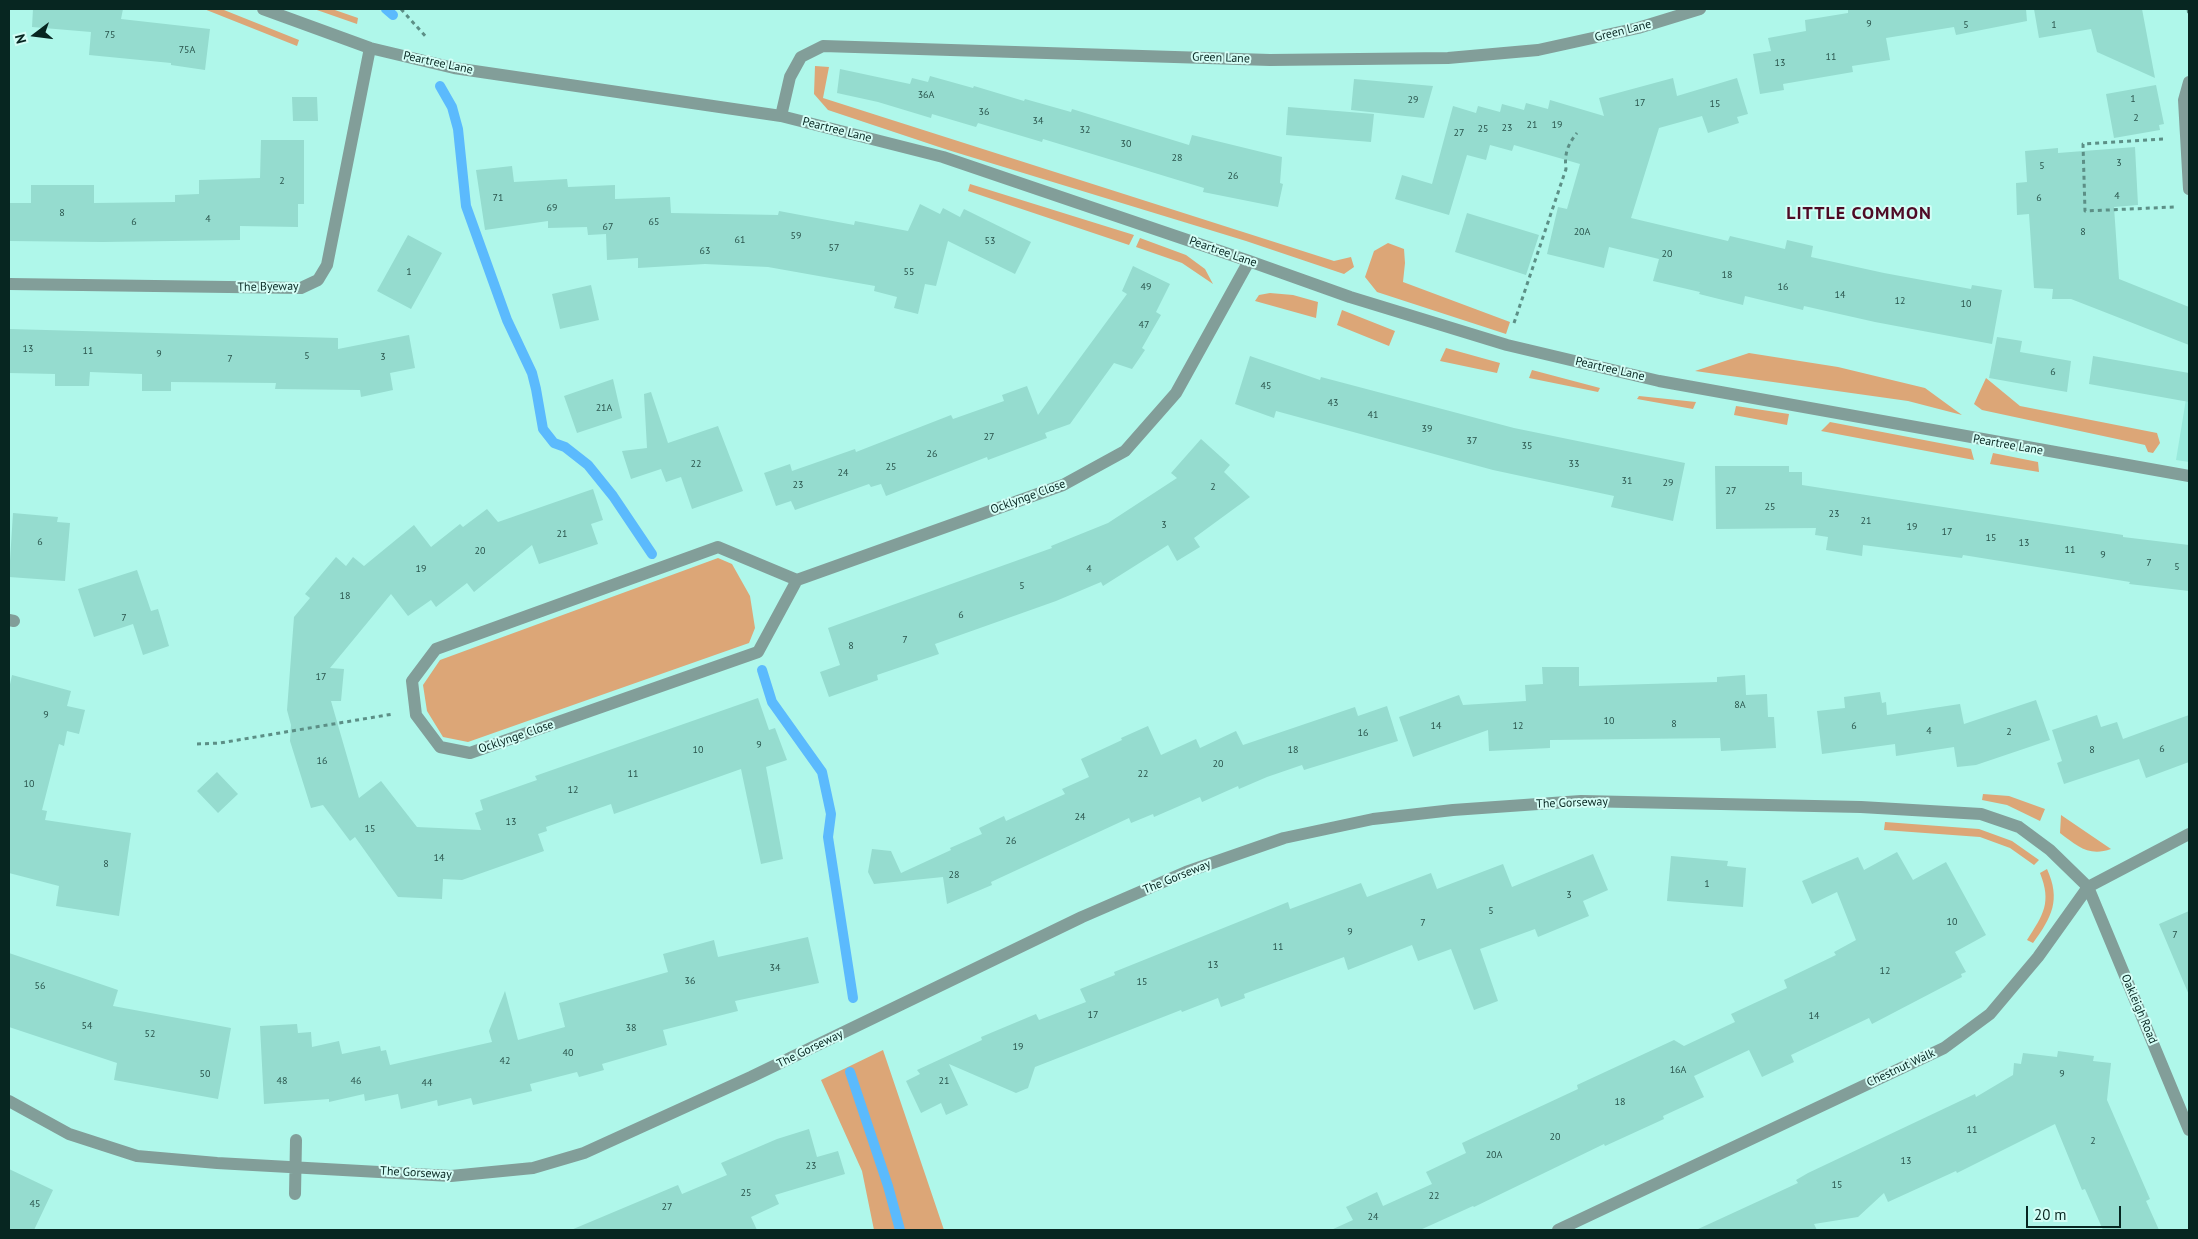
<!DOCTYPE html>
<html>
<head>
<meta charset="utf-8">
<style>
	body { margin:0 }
	#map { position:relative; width:2198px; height:1239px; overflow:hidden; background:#aff7ea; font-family:"PT Sans",sans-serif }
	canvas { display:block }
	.frame { position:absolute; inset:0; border:10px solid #072621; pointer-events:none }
	.north { position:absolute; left:10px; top:10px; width:50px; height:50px; -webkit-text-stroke:4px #d4fef6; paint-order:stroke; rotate:255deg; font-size:14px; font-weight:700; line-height:20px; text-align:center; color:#072621 }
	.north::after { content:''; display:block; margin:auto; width:18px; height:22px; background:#072621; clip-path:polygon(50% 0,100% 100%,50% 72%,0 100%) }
	.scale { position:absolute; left:2026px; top:1206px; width:95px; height:22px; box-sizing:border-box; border:2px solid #072621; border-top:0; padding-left:6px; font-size:15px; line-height:18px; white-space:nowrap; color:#072621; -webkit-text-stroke:4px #d4fef6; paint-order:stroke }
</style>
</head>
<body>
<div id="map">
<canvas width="2198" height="1239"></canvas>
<div class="frame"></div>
<div class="north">N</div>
<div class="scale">20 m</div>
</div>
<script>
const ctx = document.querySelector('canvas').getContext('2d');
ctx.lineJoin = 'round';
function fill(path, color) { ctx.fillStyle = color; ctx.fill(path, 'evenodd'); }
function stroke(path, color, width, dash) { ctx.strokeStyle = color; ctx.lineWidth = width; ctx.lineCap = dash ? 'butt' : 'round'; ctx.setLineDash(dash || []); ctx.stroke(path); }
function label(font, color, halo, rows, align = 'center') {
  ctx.font = font + ' "PT Sans",sans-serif'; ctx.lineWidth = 4; ctx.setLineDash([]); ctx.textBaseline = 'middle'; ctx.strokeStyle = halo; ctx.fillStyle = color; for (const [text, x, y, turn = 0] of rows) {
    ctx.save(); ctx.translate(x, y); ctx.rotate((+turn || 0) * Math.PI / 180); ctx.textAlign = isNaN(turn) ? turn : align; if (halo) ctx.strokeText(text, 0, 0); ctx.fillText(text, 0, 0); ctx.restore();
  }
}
const built = new Path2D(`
	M2189,381v81l-13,-2z`);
const green = new Path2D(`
	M204,9l20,1 75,30 -2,6z
	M314,9h18l26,9 -1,6z
	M815,66l14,1 -6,31 511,163 17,-4 3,10 -10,7 -98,-33 -298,-91 -120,-40 -14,-16z
	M970,184l164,51 -5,10 -161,-54z
	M1140,238l46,17 19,14 8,15 -31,-21 -46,-16z
	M1388,243l16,6 1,14 -2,19 107,40 -4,12 -129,-42 -12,-15 9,-26z
	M1270,293l23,2 25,7 -2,16 -61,-17 4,-6z
	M1342,310l53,21 -6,15 -52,-21z
	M1446,348l54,15 -3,10 -57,-12z
	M1749,353l89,14 87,21 37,27 -54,-14 -213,-30z
	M1532,370l68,18 -2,4 -69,-14z
	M1986,378l34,28 137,27 3,10 -7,10 -5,-1 -3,-7 -163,-35 -8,-6z
	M1639,396l57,6 -3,7 -56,-10z
	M1736,406l53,8 -2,11 -53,-10z
	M1830,422l141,27 3,11 -153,-29z
	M1993,453l45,9 1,10 -49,-8z
	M718,558l14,6 18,32 5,32 -6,15 -281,99 -25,-5 -16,-26 -4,-26 17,-25z
	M1983,794l26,2 36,13 -5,12 -33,-16 -25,-5z
	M2061,815l50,34c-22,8 -34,-3 -51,-16z
	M1885,822l94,7 33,12 27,19 -5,5 -24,-17 -30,-11 -96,-7z
	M2047,869c14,31 5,48 -14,74l-6,-3c16,-25 25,-37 13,-67z
	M883,1050l61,180h-70l-12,-59 -41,-91z`);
const stream = new Path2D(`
	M386,9l7,6
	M440,86l12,21 6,22 8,77 41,114 25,53 4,16 7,40 11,14 11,4 23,18 25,31 39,58
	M762,670l10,32 50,70 9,42 -3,23 25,161
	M850,1072l38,114 12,44`);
const building = new Path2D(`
	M33,9h90l-2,10 89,10 -5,41 -34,-5v-2l-82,-8 2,-23 -59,-5z
	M1848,9h178l1,12 -71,14 -2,-8 -68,11 4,22 -38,6 1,6 -70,12 1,6 -24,4 -7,-40 18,-3 -3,-13 38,-7 -1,-11 43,-7z
	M2034,9h108l13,69 -58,-26 -6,-23 -52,9z
	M840,69l70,15 2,-6 16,4 2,-6 43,12 1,-2 50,15 1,-2 46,13 1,-3 117,36 3,-10 90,22 -2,26 3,1 -5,23 -75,-15 1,-4 -161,-49 -1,3 -64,-19 -2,4 -44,-13 -1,4 -53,-16 -41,-9z
	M1673,78l4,18 60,-18 11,36 -11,3 2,6 -31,10 -6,-17 -43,12 -28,90 97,23 2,-5 55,13 2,-9 26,6 -2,11 73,16 87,16 1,-4 30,5 -10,54 -117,-22 -71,-16 -1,4 -58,-14 -2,9 -44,-11 1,-2 -47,-11 6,-22 -50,-12 -5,21 -57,-14 11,-47 9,2 13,-45 -66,-19 -2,6 -22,-6 -4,15 -19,-5 -18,60 -54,-16 7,-24 30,9 21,-78 23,7 2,-7 22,6 2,-8 22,6 2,-7 22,6 2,-9 54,16 -5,-18z
	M1354,79l79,7 -9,32 -73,-8z
	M2156,85l8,39 -5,1 1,5 -46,8 -8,-44z
	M292,97h25l1,24h-25z
	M1288,107l86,7 -3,28 -85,-7z
	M261,140h43v64h-6v23l-58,-1v14l-137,2 -94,-1v-38h22v-18h63v18l81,-1v-7l24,-1v-14l61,-2z
	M2135,147l3,58 -24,2 5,72 70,28v38l-118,-46h-19l1,-10 -19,-1 -5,-74 -12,1 -1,-32 11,-1 -2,-31 33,-3v5z
	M512,166l2,16 53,-3 1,8 47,-2v14l55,-2 1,16 107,2 1,-4 75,14 1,-4 53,10 12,-27 20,10 3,-6 17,9 4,-8 67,33 -16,32 -67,-33 -12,45 -11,-2 -7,30 -24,-6 3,-11 -23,-6 1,-5 -107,-19 -63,-3 -67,4v-10l-31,2 -1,-26 -18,1 -1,-8 -39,1v-7l-63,9 -9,-60z
	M1467,213l72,22 -13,40 -71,-23z
	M408,235l34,18 -31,56 -34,-18z
	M1133,266l37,18 -14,28 5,3 -19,33 3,2 -13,19 -18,-6 -44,61 -25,9 2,5 -59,22 -1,-3 -101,39 -5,-12 -10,3 -2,-3 -74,26 -4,-9 -15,5 -12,-33 26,-9 2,7 63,-22 1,3 95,-37 2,4 51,-18 -2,-6 25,-9 11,29 89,-121 -5,-3z
	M591,285l8,35 -39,9 -8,-35z
	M9,329l329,9v11l71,-14 6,33 -25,5 3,17 -32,7 -1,-7 -85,-1 1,-6 -105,-1v9h-29v-17l-52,-2 -1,14h-34v-12l-46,-1z
	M1997,337l25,4 -2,11 51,9 -4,31 -78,-14z
	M1250,356l70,24 1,-3 193,51 171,35 -12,58 -62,-14 3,-11 -121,-26 -217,-59 -2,7 -39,-14z
	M2093,356l96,17v29l-100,-18z
	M613,379l9,39 -45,15 -13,-37z
	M651,392l17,51 50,-17 25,65 -51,18 -11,-32 -15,5 -5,-13 -30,10 -9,-28 25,-3 -3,-54z
	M1201,439l29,26 -6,7 26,25 -56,41 6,9 -23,14 -9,-16 -65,41 -2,-4 -45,19 -121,43 4,10 -62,21 1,5 -49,17 -9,-25 20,-7 -12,-37 224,-80 -1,-2 57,-23 69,-45 -6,-5z
	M1715,466h74v6h13v13l321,50v2l66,8v46l-60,-7 1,-2 -167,-27 -1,3 -99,-13 -1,11 -36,-6 2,-13 -13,-2 1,-7 -100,1z
	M593,489l10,31 -12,4 7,20 -59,20 -7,-19 -58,47 -7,-9 -31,24 -5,-7 -23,16 -17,-22 -61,74 14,1 -3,32h-10l28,97 22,-17 36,46 64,3 -6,-17 8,-3 -3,-10 57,-20 -2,-4 223,-78 11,32 6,-2 12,32 -21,7 17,92 -22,5 -20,-95 -127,45 -3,-10 -65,23 1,4 -9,3 6,17 -82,29 -19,-1 -1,20 -44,-2 -43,-60 -5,4 -27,-36 -12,3 -21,-67 1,-16 -4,-15 7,-93 16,-19 -5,-4 31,-37 10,9 7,-9 11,9 50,-41 17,22 29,-23 3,3 24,-18 11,13z
	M13,513l45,4 -1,5 13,1 -5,58 -56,-4z
	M137,570l14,41 7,-2 11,37 -26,9 -10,-31 -39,13 -16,-48z
	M1542,667h37v19l138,-4v-5l28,-2 1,20 21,-1 1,23h6l2,31 -55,3 -1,-13 -170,2v8l-61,3 -1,-21 -75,27 -14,-40 60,-22 4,10 63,-4 -1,-16 18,-1z
	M12,675l59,16 -4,15 18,4 -6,24 -12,-3 -3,15 -5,-2 -17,66 5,1 -2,9 86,13 -12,83 -63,-10 3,-20 -50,-13v-184z
	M1880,692l2,11 4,-1 1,13 73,-11 4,20 72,-24 14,40 -74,25 -19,2 -3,-20 -58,9 -1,-12 -73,10 -5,-43 28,-3 -1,-11z
	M1387,706l11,35 -94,29 -2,-5 -35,12 -28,12 -1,-3 -36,16 -2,-5 -46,20 -1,-3 -22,9 -2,-5 -138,64 1,3 -45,19 -4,-27 -69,7 -6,-12 4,-23 19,2 10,22 50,-23 -1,-2 32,-14 -3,-6 25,-12 2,5 59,-27 -3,-5 27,-12 -8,-18 41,-19 -1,-2 27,-12 13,29 35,-16 4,9 36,-17 7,14 112,-38 3,9z
	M2097,715l4,12 16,-5 6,17 66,-24v47l-43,16 -7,-19 -75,25 -7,-21 5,-2 -10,-31z
	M217,772l21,22 -20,19 -21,-22z
	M1897,852l16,28 33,-18 40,73 -31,17 11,20 -5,2 1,3 -90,47 -3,-6 -78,37 3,7 -32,15 -13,-27 -55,26 10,21 -41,19 1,3 -59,27 -1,-2 -130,63 -1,-1 -53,24h-89l22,-10 -7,-13 31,-15 6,14 49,-22 -6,-12 40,-19 -4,-10 116,-54 -1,-4 97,-45 10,6 51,-24 -4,-8 56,-26 -3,-8 52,-25 -2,-3 22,-12 -19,-48 -25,12 -10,-23 56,-24 6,13z
	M1593,854l15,36 -25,11 6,15 -51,21 -3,-8 -55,20 18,52 -24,9 -23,-61 -33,12 -6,-16 -64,25 -4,-13 -100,37 1,4 -24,9 -3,-9 -36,14 -1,-2 -146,57 -7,21 -12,5 -67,-29 19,41 -22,10 -5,-12 -20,10 -15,-32 14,-7 -3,-4 65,-30 -1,-3 55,-23 3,6 47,-18 -6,-13 35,-14 -1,-3 174,-70 2,7 71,-26 6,14 64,-24 6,16 66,-25 9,23z
	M1671,856l57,5 -1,5 19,2 -3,39 -76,-6z
	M2189,911v84l-30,-71z
	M808,937l11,46 -84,18 3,10 -75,19 4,15 -65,19 2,6 -25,7 -2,-5 -47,12 2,7 -59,14 -2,-7 -33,8 -1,-6 -36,9 -3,-15 -33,7 -1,-7 -35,8v-3l-65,5 -4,-78 37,-2 1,9 13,-1 1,15 27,-6 3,13 38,-8 1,5 5,-1 4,15 102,-23 -3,-11 16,-40 13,49 47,-13 -6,-24 109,-31 -5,-18 51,-14 4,17z
	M9,953l109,37 -5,16 118,22 -13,71 -104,-19 3,-17 -108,-36z
	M2058,1051l36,5 -1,5 18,2 -4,37 43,99 -4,2 13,29h-56l-18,-41 -3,1 -27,-66 -98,49 -1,-2 -68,31 -4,-9 -26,24 -44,7 3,6h-121l102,-47 -2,-3 12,-7 167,-79 1,3 37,-22 1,-12 7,1 2,-11 34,4z
	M809,1129l8,28 21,-6 7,23 -70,21 4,9 -28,13 6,13h-186l107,-45 4,9 45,-19 -6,-12 56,-24z
	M9,1169l44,21 -19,40h-25z`);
const path = new Path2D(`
	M401,9l26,29
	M2188,9l1,6
	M2163,139l-80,5 2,67 89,-4
	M1514,323l52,-154c-2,-15 2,-25 11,-36
	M197,744l23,-1 173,-29`);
const minor = new Path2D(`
	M263,9l107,39 84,20 327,48 162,41 306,104 101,36 157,48 152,36 530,95
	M2189,82l-5,18 5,89
	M781,116l9,-39 11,-20 22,-11 447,14 178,-2 90,-8 100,-22 62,-19
	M9,284l292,4 17,-8 9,-15 43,-217
	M797,580l-39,72 -288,101 -30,-6 -24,-32 -4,-34 24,-32 282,-102 79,33 266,-95 62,-34 51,-58 73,-132
	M9,620l5,1
	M9,1101l60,33 68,22 80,7 234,13 82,-8 51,-15 167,-76 331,-160 104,-45 98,-34 89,-19 80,-9 128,-9 280,6 120,7 38,13 31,23 38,37 101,243
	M295,1194l1,-54
	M1558,1230l386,-182 46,-34 48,-57 50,-70 101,-53`);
const numberNames = [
	["9",1869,24],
	["5",1966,25],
	["1",2054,25],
	["75",110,35],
	["75A",187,50],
	["11",1831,57],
	["13",1780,63],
	["36A",926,95],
	["1",2133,99],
	["29",1413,100],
	["17",1640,103],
	["15",1715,104],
	["36",984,112],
	["2",2136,118],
	["34",1038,121],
	["21",1532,125],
	["19",1557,125],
	["23",1507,128],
	["25",1483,129],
	["32",1085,130],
	["27",1459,133],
	["30",1126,144],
	["28",1177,158],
	["3",2119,163],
	["5",2042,166],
	["26",1233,176],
	["2",282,181],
	["4",2117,196],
	["71",498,198],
	["6",2039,198],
	["69",552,208],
	["8",62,213],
	["4",208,219],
	["6",134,222],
	["65",654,222],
	["67",608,227],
	["20A",1582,232],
	["8",2083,232],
	["59",796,236],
	["61",740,240],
	["53",990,241],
	["57",834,248],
	["63",705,251],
	["20",1667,254],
	["1",409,272],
	["55",909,272],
	["18",1727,275],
	["49",1146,287],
	["16",1783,287],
	["14",1840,295],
	["12",1900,301],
	["10",1966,304],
	["47",1144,325],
	["13",28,349],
	["11",88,351],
	["9",159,354],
	["5",307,356],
	["3",383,357],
	["7",230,359],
	["6",2053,372],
	["45",1266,386],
	["43",1333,403],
	["21A",604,408],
	["41",1373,415],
	["39",1427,429],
	["27",989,437],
	["37",1472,441],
	["35",1527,446],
	["26",932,454],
	["22",696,464],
	["33",1574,464],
	["25",891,467],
	["24",843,473],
	["31",1627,481],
	["29",1668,483],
	["23",798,485],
	["2",1213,487],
	["27",1731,491],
	["25",1770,507],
	["23",1834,514],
	["21",1866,521],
	["3",1164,525],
	["19",1912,527],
	["17",1947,532],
	["21",562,534],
	["15",1991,538],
	["6",40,542],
	["13",2024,543],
	["11",2070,550],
	["20",480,551],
	["9",2103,555],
	["7",2149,563],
	["5",2177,567],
	["19",421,569],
	["4",1089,569],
	["5",1022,586],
	["18",345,596],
	["6",961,615],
	["7",124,618],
	["7",905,640],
	["8",851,646],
	["17",321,677],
	["8A",1740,705],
	["9",46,715],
	["10",1609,721],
	["8",1674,724],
	["14",1436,726],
	["12",1518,726],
	["6",1854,726],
	["4",1929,731],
	["2",2009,732],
	["16",1363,733],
	["9",759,745],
	["6",2162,749],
	["10",698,750],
	["18",1293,750],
	["8",2092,750],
	["16",322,761],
	["20",1218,764],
	["11",633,774],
	["22",1143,774],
	["10",29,784],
	["12",573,790],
	["24",1080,817],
	["13",511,822],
	["15",370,829],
	["26",1011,841],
	["14",439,858],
	["8",106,864],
	["28",954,875],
	["1",1707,884],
	["3",1569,895],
	["5",1491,911],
	["10",1952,922],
	["7",1423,923],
	["9",1350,932],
	["7",2175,935],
	["11",1278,947],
	["13",1213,965],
	["34",775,968],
	["12",1885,971],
	["36",690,981],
	["15",1142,982],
	["56",40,986],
	["17",1093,1015],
	["14",1814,1016],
	["54",87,1026],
	["38",631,1028],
	["52",150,1034],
	["19",1018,1047],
	["40",568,1053],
	["42",505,1061],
	["16A",1678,1070],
	["50",205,1074],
	["9",2062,1074],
	["48",282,1081],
	["46",356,1081],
	["21",944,1081],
	["44",427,1083],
	["18",1620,1102],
	["11",1972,1130],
	["20",1555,1137],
	["2",2093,1141],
	["20A",1494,1155],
	["13",1906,1161],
	["23",811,1166],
	["15",1837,1185],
	["25",746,1193],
	["22",1434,1196],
	["45",35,1204],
	["27",667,1207],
	["24",1373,1217]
];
const streetNames = [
	["Green Lane",1623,31,-14],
	["Green Lane",1221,58,2],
	["Peartree Lane",438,63,12],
	["Peartree Lane",837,130,14],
	["Peartree Lane",1223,252,19],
	["The Byeway",268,287,-1],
	["Peartree Lane",1610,369,13],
	["Peartree Lane",2008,445,10],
	["Ocklynge Close",1028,497,-20],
	["Ocklynge Close",516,737,-19],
	["The Gorseway",1572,803,-2],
	["The Gorseway",1177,877,-22],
	["Oakleigh Road",2139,1009,67],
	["The Gorseway",810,1049,-26],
	["Chestnut Walk",1901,1068,-25],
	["The Gorseway",416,1173,3]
];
const districtNames = [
	["LITTLE COMMON",1859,214]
];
fill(built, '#99eadc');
fill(green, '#dca677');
stroke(stream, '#5bbafd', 10);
fill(building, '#95dccf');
stroke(path, '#5c8f86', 3, [4, 4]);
stroke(minor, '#829e99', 12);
label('10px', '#2a544c', null, numberNames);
label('12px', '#072621', '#d4fef6', streetNames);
ctx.letterSpacing = '1px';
label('bold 18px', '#4e0a25', '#d4fef6', districtNames);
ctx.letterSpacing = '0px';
</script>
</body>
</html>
